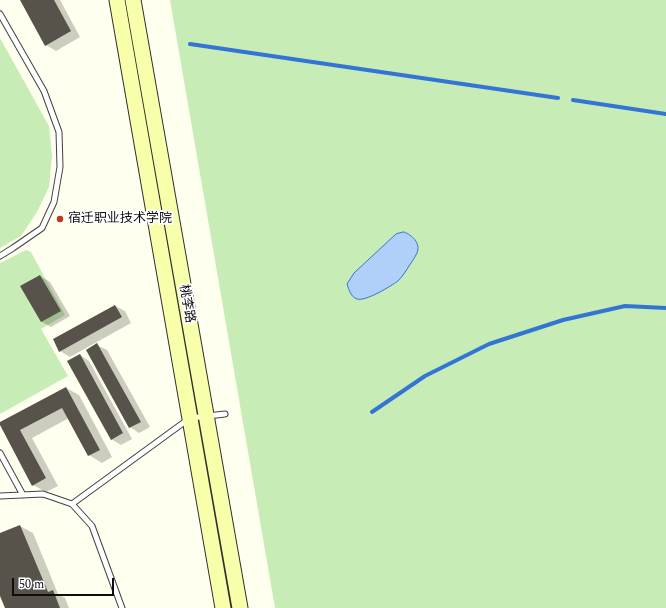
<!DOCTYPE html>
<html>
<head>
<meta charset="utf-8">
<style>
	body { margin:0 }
	#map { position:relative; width:666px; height:608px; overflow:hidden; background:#ffffef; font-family:Spectral,serif }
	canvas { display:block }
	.scale { position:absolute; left:12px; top:578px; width:102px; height:18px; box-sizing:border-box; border:2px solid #0e0e0e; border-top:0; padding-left:5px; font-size:12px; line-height:14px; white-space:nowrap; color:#0e0e0e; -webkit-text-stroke:3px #fff; paint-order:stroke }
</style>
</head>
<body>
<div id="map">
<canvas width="666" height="608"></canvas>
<div class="scale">50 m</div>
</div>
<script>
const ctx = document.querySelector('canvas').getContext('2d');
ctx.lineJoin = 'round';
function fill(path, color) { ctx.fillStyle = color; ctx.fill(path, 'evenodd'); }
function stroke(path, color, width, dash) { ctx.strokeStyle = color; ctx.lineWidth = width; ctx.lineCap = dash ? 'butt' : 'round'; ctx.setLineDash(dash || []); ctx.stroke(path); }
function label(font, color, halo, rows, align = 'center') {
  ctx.font = font + ' Spectral,"Noto Sans SC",serif'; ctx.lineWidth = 4; ctx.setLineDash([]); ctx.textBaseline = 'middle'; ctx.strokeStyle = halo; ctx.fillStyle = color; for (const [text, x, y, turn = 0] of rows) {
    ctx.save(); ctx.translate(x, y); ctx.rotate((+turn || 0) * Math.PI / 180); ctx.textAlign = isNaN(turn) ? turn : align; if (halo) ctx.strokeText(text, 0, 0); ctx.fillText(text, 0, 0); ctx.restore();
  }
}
const green = new Path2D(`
	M170,0h496v608h-391z
	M0,38l49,88 3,30 -3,31 -12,25 -16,24 -21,12z
	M26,250l5,2 34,63 -24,14 27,47 -68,38v-151z`);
const water = new Path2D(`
	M404,232c8,3 17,11 13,21 -2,4 -5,9 -8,13 -3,5 -7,11 -11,15 -7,5 -33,21 -41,18 -6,-2 -8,-9 -10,-15l7,-11 42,-39z`);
const shadow = new Path2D(`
	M21,0h39l20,37 -24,14 -10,-6z
	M40,276l10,6 20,34 -19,11 -9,-5z
	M115,306l10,5 6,12 -61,34 -10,-6z
	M97,345l10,5 43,77 -11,6 -9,-6z
	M80,355l9,6 43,78 -11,6 -10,-6z
	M66,388l13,7 33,62 -10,6 -13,-8 -20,-37 -37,20 26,48 -12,6 -13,-7 -33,-62z
	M20,526l13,7 25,61 7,4 4,10h-63l-6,-15v-59z`);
const stream = new Path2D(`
	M190,44l368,54
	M573,100l93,14
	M372,412l53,-36 64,-32 74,-24 62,-14 41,2`);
const building = new Path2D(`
	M20,0h34l17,31 -26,15z
	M40,275l21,36 -20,11 -21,-36z
	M115,305l7,12 -63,35 -6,-13z
	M97,343l44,79 -12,6 -43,-78z
	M80,354l43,79 -12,7 -44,-79z
	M66,387l34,63 -12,6 -26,-48 -42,22 26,48 -14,8 -32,-61v-3z
	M20,525l28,67 5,-2 7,18h-55l-5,-12v-63z`);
const lane = new Path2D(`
	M0,14l44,77 15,41 1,35 -6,35 -12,26 -29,20 -13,8
	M0,453l23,42
	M0,496l43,-2 29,10 20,22 30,82
	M72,504l118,-86 35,-4`);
const secondary = new Path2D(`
	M117,0l106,608
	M133,0l107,608`);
const markers = [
	[60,219,4,"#c6361e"]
];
const poiNames = [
	["宿迁职业技术学院",68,219]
];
const streetNames = [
	["桃李路",186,304,80]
];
fill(green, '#c8ecb6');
fill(water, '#b0d0fa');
stroke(water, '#3375d5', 1);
fill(shadow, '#0003');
stroke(stream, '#3375d5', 4);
fill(building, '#57524a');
stroke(lane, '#414141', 7);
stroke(secondary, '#303030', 17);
stroke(lane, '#fff', 5);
stroke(secondary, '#f8ffaa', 15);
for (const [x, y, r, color] of markers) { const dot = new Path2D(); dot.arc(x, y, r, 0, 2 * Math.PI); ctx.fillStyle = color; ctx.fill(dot); stroke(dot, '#fff', 1.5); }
label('13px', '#0e0e0e', '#fff', poiNames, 'left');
label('13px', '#0e0e0e', '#fff', streetNames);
</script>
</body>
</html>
